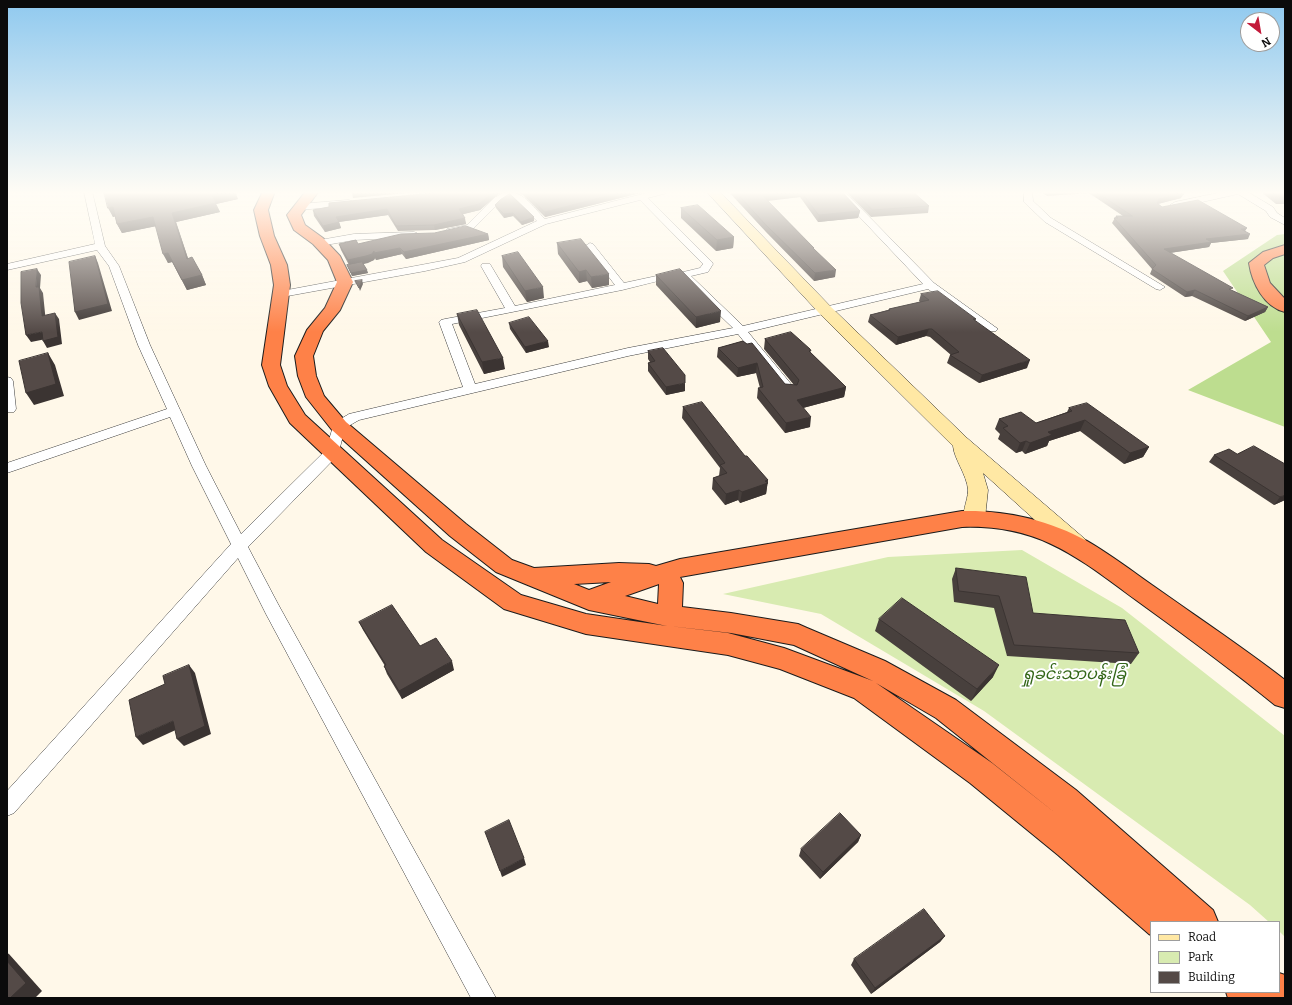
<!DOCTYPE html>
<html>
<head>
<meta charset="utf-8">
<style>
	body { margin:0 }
	#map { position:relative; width:1292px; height:1005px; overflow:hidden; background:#fff8e9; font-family:Bitter,serif }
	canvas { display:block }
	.frame { position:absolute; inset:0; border:8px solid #0b0b0b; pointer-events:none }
	.legend { position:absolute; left:1150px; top:921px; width:130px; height:72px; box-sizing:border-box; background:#fff; border:1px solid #9d9d9d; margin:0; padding:5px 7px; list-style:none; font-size:12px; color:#0b0b0b }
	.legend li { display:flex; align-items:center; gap:8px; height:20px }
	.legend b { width:20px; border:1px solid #9d9d9d }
	.north { position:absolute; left:1240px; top:12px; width:40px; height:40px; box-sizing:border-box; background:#fff; border:1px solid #9d9d9d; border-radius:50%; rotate:149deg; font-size:11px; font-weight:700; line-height:16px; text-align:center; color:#0b0b0b }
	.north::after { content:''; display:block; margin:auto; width:14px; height:18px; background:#c31b3b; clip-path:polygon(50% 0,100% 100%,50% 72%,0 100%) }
</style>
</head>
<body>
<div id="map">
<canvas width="1292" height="1005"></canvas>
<div class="frame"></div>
<ul class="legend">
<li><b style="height:5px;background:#ffe8a4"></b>Road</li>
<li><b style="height:11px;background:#d8ebb1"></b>Park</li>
<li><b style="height:11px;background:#544a47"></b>Building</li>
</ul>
<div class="north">N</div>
</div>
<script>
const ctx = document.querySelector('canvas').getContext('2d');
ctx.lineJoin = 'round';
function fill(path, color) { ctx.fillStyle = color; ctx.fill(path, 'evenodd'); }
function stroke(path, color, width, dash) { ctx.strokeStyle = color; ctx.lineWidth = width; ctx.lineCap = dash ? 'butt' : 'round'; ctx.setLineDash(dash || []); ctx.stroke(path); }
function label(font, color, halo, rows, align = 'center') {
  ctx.font = font + ' Bitter,"Noto Sans Myanmar",serif'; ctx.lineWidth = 4; ctx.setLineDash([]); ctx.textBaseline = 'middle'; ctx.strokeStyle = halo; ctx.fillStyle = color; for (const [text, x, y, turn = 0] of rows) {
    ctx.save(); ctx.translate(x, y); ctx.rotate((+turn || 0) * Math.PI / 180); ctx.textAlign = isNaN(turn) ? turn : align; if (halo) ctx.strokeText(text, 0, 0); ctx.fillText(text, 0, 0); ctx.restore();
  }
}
const green = new Path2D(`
	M1022,550l100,58 163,128v201l-6,-6v-9h-10l-19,-17 -266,-194 -163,-97 -98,-20 165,-37z`);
const forest = new Path2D(`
	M1285,234v193l-97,-37 83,-48 -48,-71 54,-36z`);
const street = new Path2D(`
	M84,191h8l13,55 14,20 31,79 56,121 35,68 85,-84 8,-27 15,-9 114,-27 -24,-65 2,-2 4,-1 60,-11 -24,-42 1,-2h8l25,42 100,-21 -30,-39 5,-3 3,1 31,39 51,-11 4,1 21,-5 3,-4 -63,-64 -94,24 -81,38 -40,9 -143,26 -5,-3 5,-3 176,-33 79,-37 -26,-25 -11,6 -27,27 -23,5 -3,-1 -2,-2 2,-2 20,-4 27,-27 9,-5v-2c21,0 28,14 42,28l109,-28h14l-1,2 -19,5 64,64 1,2 -5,8 -17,4 52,50 180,-42 -88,-93h9l90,92 64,46 -2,2h-8l-60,-42 -180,43 48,58 -1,3h-10l-47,-59 -110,22 -269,64 -14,8 -7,27 -90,92 30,57 218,394h-25l-205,-384 -28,-56 -224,255 -7,3v-25l224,-247 -39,-78 -22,-49 -163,56v-10l160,-54 -29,-64 -29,-79 -12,-16 -90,20v-6l88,-20zM679,276l54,52 -105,20 -153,36 -23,-60 170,-34z
	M1024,191h8l1,10 18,17 114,69 -5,3 -4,-1 -111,-67 -21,-20z
	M1227,191h19l27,16 4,6 8,5v7l-15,-8 -4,-6 -28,-17 -63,14 -5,-3 5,-3z
	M349,200l3,1 2,2 -2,2 -52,5 -5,-3 5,-3z
	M414,232l3,1 2,2 -2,2 -63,3 -34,6 -5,-3 5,-3 34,-6z
	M7,377l4,1 2,3 3,28 -2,3h-7z`);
const secondary = new Path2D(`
	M706,191h13l112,116 136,131 118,101 3,6 -3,6 -8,2 -8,-2 -86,-78 5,17 -3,28 -3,5 -8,3 -8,-3c-6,-10 2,-21 2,-33 -1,-15 -14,-31 -15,-44l-134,-133z`);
const highway = new Path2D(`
	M263,191h12l-7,19 6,26 13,29 3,20 -10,80 7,21 18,29 137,125 79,55 65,19 81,12 -78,-16 -93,-38 -46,-36 -118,-106 -26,-33 -8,-21 -3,-20 12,-26 18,-22 12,-26 -9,-22 -15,-16 -19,-14 -7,-15 19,-24h13l-18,24 4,10 18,13 17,18 13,26 -13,28 -17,21 -10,25 3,20 8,20 22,26 120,102 46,36 22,8 85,-5 30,1 7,2 24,-7 282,-48c43,-1 87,9 125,30 26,15 50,34 75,51 41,29 83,57 123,88v28l-10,-3c-42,-34 -85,-66 -128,-97 -63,-45 -102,-84 -185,-81l-282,50 3,6 -1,24 49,6 67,11 9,4 78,33 71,39 120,90 137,120 5,12h-67v13l-2,-1 -91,-79 -88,-72 -116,-85 -74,-29 -52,-14 -142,-21 -82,-25 -78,-57 -136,-129 -21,-37 -7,-21 12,-80 -3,-20 -11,-29 -6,-26zM611,582l-22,8 -15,-6zM659,584l-1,20 -33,-8zM669,626l62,7 63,12 79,36 -89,-33 -56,-15zM876,683l60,35 123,98 -67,-53z
	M1285,245v9l-12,4 -9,7 6,18 15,16v13c-21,-5 -33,-29 -36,-49l14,-11z
	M1279,973l6,2v23h-57l-2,-6h53z`);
const wall = new Path2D(`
	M104,191l134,8 -22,5 4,8 -44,10 12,36 14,17 4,10 -19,5 -15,-28 -4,1 -12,-37 -34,7 -5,-9 -2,-8 -2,1z
	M443,191h59l-22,19 -17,4 3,10 -31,6 -37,1 -10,-16 -49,7 2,6 -16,4 -11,-16 -1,-6 131,-18z
	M513,191h135l-103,26 -22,-22z
	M728,191h113l19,20 -2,7 -40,4 -18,-25 -32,4 46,48 21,28 -21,4 -48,-49z
	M845,191h67l17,15 -1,7 -57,4z
	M1040,191h122l19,7 -23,6 4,3 83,24 3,8 -37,4 -2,4 -39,6 61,37 37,17 -3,5 -20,9 -53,-25 -7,1 -35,-23 2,-5 -40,-46 4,-7h7l-34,-23 -42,3z
	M1260,191h25v13h-9z
	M495,205l39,12v4l-12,4 -9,-9 -9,2 -8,-10z
	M681,208l53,29 -1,11 -17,3 -35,-33z
	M488,234l1,6 -83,19 -4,-5 -26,6 -1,-2 -1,2 -11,4 5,9 -16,3 -5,-11h2l-8,-15 -2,-6h19z
	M557,243l52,42 -17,3 -5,-7 -8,2 -21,-29z
	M502,256l42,42 -17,4 -24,-35z
	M656,275l64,47 -24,6 -40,-43z
	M921,294l55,25 -1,2 52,47 -48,15 -32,-20 3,-8h1l-21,-18 -4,-1 -30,9 -28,-23 2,-7 18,-5 1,-1 31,-7 -1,-1z
	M457,314l48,55 -21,5 -25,-49z
	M509,323l40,24 -23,6 -16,-24z
	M765,339l46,14 35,34 -2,10 -41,11 7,19 -25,6 -28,-35 1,-10h2l-4,-15 -19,4 -20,-20 1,-9 25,-7 42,43 9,1 -30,-36z
	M648,351l37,40 -19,4 -18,-24v-8l2,-1 -2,-3z
	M683,407l62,49 23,24 -2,14 -26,9 -2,-3 -13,5 -13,-16 1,-11 6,-2 1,-8 -38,-50z
	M1069,408l80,39 -6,10 -19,7 -44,-33 -31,10 -2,5 -22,8 -3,-3 -6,2 -18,-14 2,-5 -5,-5 4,-10 37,4 31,-11z
	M1237,454l48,46 -11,5 -65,-43 5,-7z
	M956,568l77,45 106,40 -8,11 -124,-8 -13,-48 -40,-6 -2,-23z
	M879,619l114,58 -22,24 -96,-70z
	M359,622l61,24 34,24 -52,29 -15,-25 -3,-8h1l-22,-36z
	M861,835l-3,7 -38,37 -21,-23 2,-7z
	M945,936l-5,6 -69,52 -20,-29 3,-6z`);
const shadedWall = new Path2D(`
	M232,191h3l3,8 -22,5 4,8 -44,10 15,46 -4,-9 -15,-46 40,-18z
	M364,191h62l-73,7 -1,-6z
	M494,191h8l-22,19 -20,5 -1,-6z
	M626,191h22l-103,26v-5z
	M800,191v6l-39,4 1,-6z
	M1184,194l-3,4 -24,6v-1l2,-4z
	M113,207l4,9 -4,1 -5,-9z
	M387,209l1,6 -50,7 -2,-5z
	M860,211l-2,7 -40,4 1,-7z
	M513,213v3l-9,2v-4z
	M153,217l4,9 -35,7 -5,-9z
	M534,217v4l-12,4 -1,-3z
	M465,218l1,6 -31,6 -1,-5z
	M339,222l2,6 -16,4 -2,-6z
	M1247,228l-3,5 -3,-4z
	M488,234l1,6 -83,19 -2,-7z
	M1250,234l-2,5 -37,4 -2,4 -47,7 2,-5 42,-10z
	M734,237l-1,11 -17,3 1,-11z
	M400,248l2,6 -26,6 -2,-7z
	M374,251l1,7 -1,2 -6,3 -18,4 -2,-7z
	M168,253l4,9 -4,1 -5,-9z
	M95,256l3,7 14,48 -33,9 -4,-8z
	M37,269l4,6 -1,13 3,5 3,30 -4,-7 -6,-29z
	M367,270l1,3 -16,3 -1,-3z
	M586,270l1,11 -8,2v-11z
	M836,270l-1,7 -21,4 1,-8z
	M609,274v11l-17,3 -1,-11z
	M202,275l4,10 -19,5 -5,-10z
	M362,280l1,4 -3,7 -1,-3z
	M543,287l1,11 -17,4 -2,-11z
	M1195,290l-3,6 -7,1 2,-5z
	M1268,307l-3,5 -20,9 3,-5z
	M721,311l-1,11 -24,6v-11z
	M55,313l4,6 3,25 -15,4 -4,-7z
	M929,329l-3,7 -30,9 2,-8z
	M42,332l4,7 -15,3 -5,-7z
	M548,341l1,6 -23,6 -1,-6z
	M48,353l7,12 9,31 -30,9 -8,-12z
	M503,358l2,11 -21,5 -2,-12z
	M1030,360l-3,8 -48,15 3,-8z
	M757,363l-1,10 -19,4 1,-9z
	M685,383v8l-19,4v-8z
	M846,387l-2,10 -49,13 2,-10z
	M811,417l-1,10 -25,6 1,-10z
	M1085,420l-5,11 -31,10 -2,5 -22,8 5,-11 18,-11z
	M1026,441l-4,10 -6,2 4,-10z
	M1149,447l-6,10 -19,7 6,-11z
	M768,480l-2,14 -26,9 2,-11z
	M739,490l-1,10 -13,5 1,-11z
	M1285,495v5l-11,5 6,-8z
	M452,661l2,9 -52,29 -3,-8z
	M189,665l6,8 16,61 -27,12 -7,-7z
	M999,665l-6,12 -22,24 6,-12z
	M173,721l7,7 -37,17 -7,-8z
	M861,835l-3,7 -38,37 3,-7z
	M524,858l2,7 -24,12 -2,-6z
	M945,936l-5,6 -69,52 4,-6z
	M7,953l2,1 33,37 -7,7h-25l-3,-37z`);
const building = new Path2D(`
	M104,191h128l-20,4 4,8 -44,10 15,46 5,-2 10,18 -20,5 -14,-27 -5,1 -10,-37 -36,7 -4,-17 -5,1z
	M352,191h12l-12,1z
	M445,191h49l-15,13 -20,5 6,9 -31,7 -38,1 -9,-17 -51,8 3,5 -16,4 -10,-16 16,-3v-4l115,-11z
	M524,191h102l-81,21z
	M735,191h63l-36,4 52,53h-1l23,22 -21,3 -49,-48z
	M801,191h40l19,20 -41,4z
	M853,191h59l17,15 -56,4z
	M1095,191h67l22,3 -25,5 -2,4 5,4 36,-7 49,28 -6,1 9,5 -44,5 6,3 -48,7 69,39 -4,1 39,18 -20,9 -53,-26 -8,2 -35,-23 4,-4 -42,-47h4l-2,-2h16z
	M1271,191h14v6h-5z
	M510,194l24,23 -13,5 -8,-9 -9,1 -9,-9 5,-5z
	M698,205l36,32 -17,3 -36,-32z
	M466,226l22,8 -84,18 -4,-4 -26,5v-2l-2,3 -6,2 -18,4 -9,-16 17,-4 2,4 43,-10 33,-1z
	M581,239l28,35 -18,3 -5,-7 -7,2 -22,-29z
	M518,252l25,35 -18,4 -23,-35z
	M95,256l13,48 -33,8 -6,-50z
	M362,262l5,8 -16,3 -4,-8z
	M37,269l-1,18h3l3,29 13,-3 3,24 -15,4 -1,-9 -16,3 -5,-32v-31z
	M680,269l41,42 -25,6 -40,-42z
	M362,280l-3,8 -4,-7z
	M938,291l38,28h-3l57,41 -48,15 -32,-20 9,-3 -27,-23h-3l-31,8 -28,-22 20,-5 -1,-1 40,-9 -8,-6z
	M477,310l26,48 -21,4 -25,-48z
	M529,317l19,24 -23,6 -16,-24z
	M791,332l19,17 1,2h-2l37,36 -49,13 14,17 -25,6 -28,-35 5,-1 -6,-24 -19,5 -20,-20 25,-7 4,3 5,-1 33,41 12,1 2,-5 -34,-41z
	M663,348l22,27v8l-19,4 -18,-24 7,-2 -7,-10z
	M48,353l8,31 -30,9 -7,-32z
	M702,402l43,54h2l21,24 -3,1 3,2 -26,9 -3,-2 -13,4 -13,-16 14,-5 -7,-8 5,-2 -42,-56z
	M1087,403l62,44 -19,6 -45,-33 -37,12 4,3 -22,8 -4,-2 -6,2 -17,-15 5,-2 -9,-7 22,-7 15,11 36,-12 -3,-3z
	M1254,446l31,18v31l-5,2 -66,-42 15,-6 8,5z
	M956,568l70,9 7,36 92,7 14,33 -125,-8 -15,-49 -40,-5z
	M902,598l97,67 -22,24 -98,-70z
	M392,605l28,41 16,-8 16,23 -53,30 -15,-25 2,-1 -27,-43z
	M189,665l16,61 -28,13 -4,-18 -37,16 -7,-37 36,-16 -2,-8z
	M840,813l21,22 -38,37 -22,-23z
	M509,820l15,38 -24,13 -15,-39z
	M924,909l21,27 -70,52 -21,-29z
	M7,961l19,22 -16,15h-3z`);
const nearParknames = [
	["ရှုခင်းသာပန်းခြံ",1074,675]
];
fill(green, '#d8ebb1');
fill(forest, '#bddd8f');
stroke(street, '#3e3e3e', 1);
stroke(secondary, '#2d2d2d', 1);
stroke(highway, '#1c1c1c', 2);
fill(street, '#fff');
fill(secondary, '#ffe8a4');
fill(highway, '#fe8148');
fill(wall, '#48403d');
fill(shadedWall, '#3b3432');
fill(building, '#544a47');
stroke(building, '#3b3432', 1);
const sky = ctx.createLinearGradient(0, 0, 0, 332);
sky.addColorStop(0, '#8fc9ef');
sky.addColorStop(0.58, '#fffcf5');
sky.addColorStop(1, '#fffcf500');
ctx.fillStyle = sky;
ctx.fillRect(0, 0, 1292, 332);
label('italic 16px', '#336618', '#fff', nearParknames);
</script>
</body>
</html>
